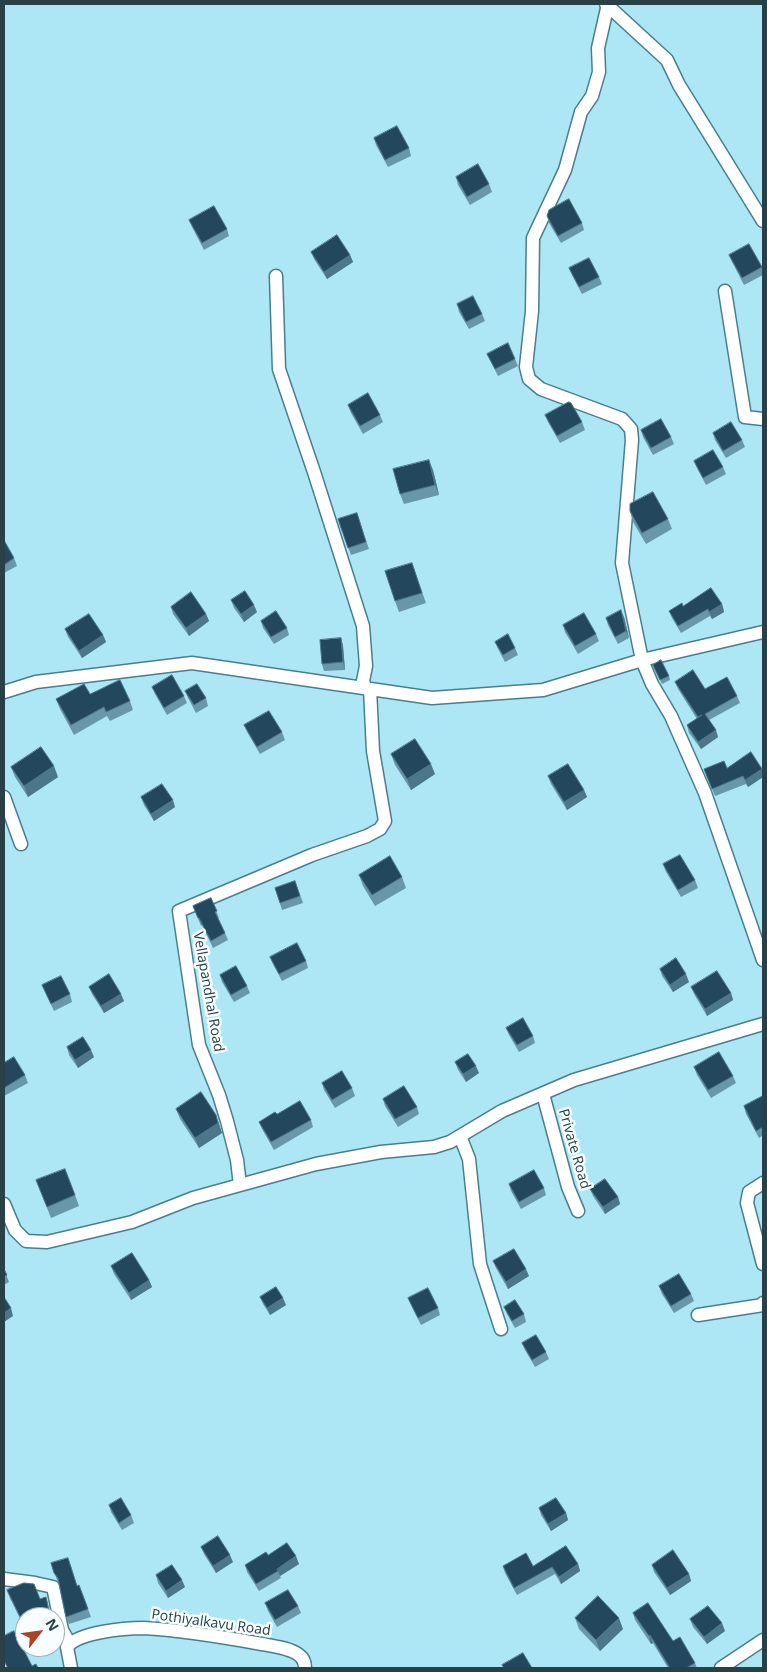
<!DOCTYPE html>
<html>
<head>
<meta charset="utf-8">
<style>
	body { margin:0 }
	#map { position:relative; width:767px; height:1672px; overflow:hidden; background:#ade6f5; font-family:"Open Sans",sans-serif }
	canvas { display:block }
	.frame { position:absolute; inset:0; border:5px solid #284046; pointer-events:none }
	.north { position:absolute; left:15px; top:1607px; width:50px; height:50px; box-sizing:border-box; background:#f8fdff; border:1px solid #a5b1b5; border-radius:50%; rotate:60deg; font-size:14px; font-weight:700; line-height:20px; text-align:center; color:#284046 }
	.north::after { content:''; display:block; margin:auto; width:18px; height:22px; background:#ac4326; clip-path:polygon(50% 0,100% 100%,50% 72%,0 100%) }
</style>
</head>
<body>
<div id="map">
<canvas width="767" height="1672"></canvas>
<div class="frame"></div>
<div class="north">N</div>
</div>
<script>
const ctx = document.querySelector('canvas').getContext('2d');
ctx.lineJoin = 'round';
function stroke(path, color, width, dash) { ctx.strokeStyle = color; ctx.lineWidth = width; ctx.lineCap = dash ? 'butt' : 'round'; ctx.setLineDash(dash || []); ctx.stroke(path); }
function fill(path, color) { ctx.fillStyle = color; ctx.fill(path, 'evenodd'); }
function label(font, color, halo, rows, align = 'center') {
  ctx.font = font + ' "Open Sans",sans-serif'; ctx.lineWidth = 5; ctx.setLineDash([]); ctx.textBaseline = 'middle'; ctx.strokeStyle = halo; ctx.fillStyle = color; for (const [text, x, y, turn = 0] of rows) {
    ctx.save(); ctx.translate(x, y); ctx.rotate((+turn || 0) * Math.PI / 180); ctx.textAlign = isNaN(turn) ? turn : align; if (halo) ctx.strokeText(text, 0, 0); ctx.fillText(text, 0, 0); ctx.restore();
  }
}
const street = new Path2D(`
	M606,4l61,56 12,25 84,136
	M608,4l-10,44 1,24 -7,24 -11,16 -16,58 -32,68 -1,73 -6,56 3,12 12,10 81,30 9,10 1,11 -10,123 20,97 10,24 19,32 34,77 58,167
	M276,276l3,93 35,103 49,154 3,40 -3,15 2,6
	M725,291l20,126 18,2
	M4,692l32,-10 156,-19 240,35 111,-8 99,-30 121,-28
	M4,797l17,47
	M543,1094l25,93 10,24
	M460,1136l9,23 11,105 21,65
	M763,1183l-14,9 -2,11 16,61
	M240,1185l-3,-25 -10,-39 -8,-26 -20,-50 -20,-134 133,-56 55,-19 13,-7 5,-8 -12,-70 -3,-62
	M4,1204l11,26 11,11 21,1 85,-20 61,-24 123,-34 65,-12 53,-5 16,-5 52,-31 72,-31 189,-56
	M698,1315l65,-10v-2
	M4,1579l31,4 18,4 9,43 8,14
	M71,1668l-4,-21c11,-15 59,-19 77,-19 39,2 79,9 118,16 11,2 28,4 37,11 4,3 6,8 6,13
	M721,1668l42,-28`);
const wall = new Path2D(`
	M374,138l35,10 2,8 -23,11 -12,-22z
	M456,177l33,7 3,8 -22,13 -12,-20z
	M547,216l35,7 2,7 -23,13 -12,-20z
	M189,220l38,9 2,7 -25,14 -12,-23z
	M311,252l39,3 3,7 -26,17 -13,-20z
	M729,255l33,12 1,3v5l-19,10 -12,-23z
	M569,268l30,9 3,7 -20,10 -10,-19z
	M457,304l25,10 3,7 -16,8 -10,-17z
	M487,354l28,5 3,7 -20,10z
	M348,405l32,10 3,7 -20,12 -12,-21z
	M545,415l37,7 3,8 -25,13 -12,-21z
	M641,430l30,7 3,7 -21,11 -10,-18z
	M713,433l29,7 3,7 -19,11 -11,-18z
	M694,461l29,6 3,7 -20,11 -9,-17z
	M433,470l6,25 -35,9 -4,-10z
	M630,511l38,8 4,10 -26,15 -13,-22z
	M357,513l12,36 -18,6 -13,-36z
	M4,543l10,15 3,8 -13,7z
	M412,563l14,40 -27,9 -4,-11z
	M231,600l26,12 -13,10 -10,-14z
	M722,604l2,8 -12,7 -2,-3 -29,17 -9,-15 -3,-7z
	M171,607l35,7 3,7 -20,15 -16,-22z
	M624,617l5,21 -11,6 -10,-19 -2,-7z
	M261,621l26,7 2,7 -15,9 -11,-16z
	M563,625l33,9 3,7 -21,13 -13,-22z
	M65,629l38,6 3,7 -24,16 -14,-21z
	M341,638l2,8 2,24 -21,1 -2,-7z
	M495,642l20,6 3,7 -13,7 -7,-13z
	M654,668l15,8 1,4 -8,4z
	M675,682l62,14 3,7 -31,17 9,17 -17,12 -12,-16 -2,-8 10,-6 -19,-30z
	M152,687l32,9 3,7 -20,12 -12,-21z
	M185,691l21,7 2,8 -12,7 -8,-15z
	M90,694l40,7 3,9 -23,11 -3,-5 -33,19 -14,-26 -4,-10z
	M244,725l38,7 3,8 -25,14 -13,-22z
	M391,754l44,20 -24,16 -16,-25z
	M11,767l47,10 -30,20 -13,-20z
	M727,768l35,1 1,3v5l-15,10 -2,-3 -31,12 -11,-27z
	M548,776l36,14 3,7 -20,13 -16,-26z
	M141,797l34,10 -21,14 -10,-16z
	M663,864l32,16 3,8 -17,9 -15,-25z
	M359,875l43,2 4,11 -31,18 -12,-20z
	M295,881l8,22 -21,7 -7,-22z
	M211,898l8,20h-1l7,15 3,7 -15,8 -11,-23 -1,1 -8,-20z
	M270,957l36,4 2,7 -26,13 -9,-17z
	M660,969l29,13 -16,10 -11,-16z
	M220,975l27,11 3,7 -16,9 -12,-20z
	M42,985l28,9 2,8 -18,9z
	M89,987l35,14 -20,12 -12,-19z
	M691,987l40,6 2,7 -26,16 -13,-22z
	M506,1028l27,8 2,7 -16,9 -10,-17z
	M67,1047l27,10 -16,11 -9,-13z
	M455,1062l24,11 -13,9 -8,-12z
	M4,1063l21,12 3,8 -24,13z
	M694,1067l39,9 3,7 -25,15 -14,-23z
	M322,1083l30,5 3,8 -20,12 -11,-18z
	M763,1096v39l-4,3 -13,-24 -2,-8z
	M383,1099l34,8 2,7 -21,13 -13,-21z
	M176,1109l40,6 6,18 -23,15 -19,-29z
	M277,1114l34,6 2,7 -39,23 -12,-21 -3,-7z
	M36,1180l39,15 4,11 -28,12z
	M509,1184l35,4 2,7 -25,14 -10,-18z
	M590,1189l28,8 2,7 -15,10 -12,-18z
	M493,1261l36,15 -21,13 -12,-21z
	M111,1266l38,14 3,7 -21,13 -17,-26z
	M4,1269l5,13 -5,3z
	M659,1286l32,8 3,7 -20,12 -12,-19z
	M260,1297l26,8 -16,10 -7,-11z
	M408,1298l30,10 2,7 -19,10 -10,-20z
	M504,1307l20,7 2,8 -11,6 -8,-14z
	M522,1343l24,9 3,7 -14,8 -10,-17z
	M109,1505l22,10 3,8 -12,7 -11,-18z
	M539,1508l27,5 2,7 -17,11 -10,-16z
	M201,1547l32,15 -17,11 -12,-19z
	M268,1555l31,9 -19,12 1,2 -22,13 -12,-19 -2,-7z
	M51,1563l20,3 6,20 2,-1 12,32 -22,7 -3,-7 -7,-33 -2,-4z
	M578,1564l2,7 -19,13 -6,-10 -38,21 -12,-22 -2,-7h30z
	M652,1565l37,9 2,7 -21,14 -16,-23z
	M156,1575l29,12 -17,11 -10,-15z
	M7,1590l33,9 6,-2 2,7 -23,13v12l-15,-31z
	M265,1603l33,3 3,7 -24,14 -9,-16z
	M633,1613l40,28 22,22 2,5h-29l-15,-25 -2,1 -16,-24z
	M575,1618l48,11 -23,22 -21,-22z
	M690,1619l35,12 -18,13 -14,-17z`);
const shadedWall = new Path2D(`
	M350,255l3,7 -26,17 -3,-7z
	M429,460l4,10 6,25 -4,-10z
	M722,604l2,8 -12,7 -3,-7z
	M254,605l3,7 -13,10 -3,-8z
	M621,610l3,7 5,21 -3,-7z
	M206,614l3,7 -20,15 -3,-8z
	M103,635l3,7 -24,16 -3,-7z
	M341,638l2,8 2,24 -2,-8z
	M716,730l2,7 -17,12 -3,-7z
	M431,764l4,10 -24,16 -4,-11z
	M54,766l4,11 -30,20 -4,-11z
	M762,769l1,3v5l-15,10 -3,-7z
	M584,790l3,7 -20,13 -3,-8z
	M173,800l2,7 -21,14 -3,-7z
	M686,974l3,8 -16,10 -3,-7z
	M731,993l2,7 -26,16 -2,-7z
	M121,994l3,7 -20,12 -3,-7z
	M91,1050l3,7 -16,11 -3,-8z
	M476,1066l3,7 -13,9 -3,-8z
	M216,1115l6,18 -23,15 -4,-10z
	M618,1197l2,7 -15,10 -2,-7z
	M526,1269l3,7 -21,13 -2,-7z
	M149,1280l3,7 -21,13 -2,-7z
	M283,1298l3,7 -16,10 -3,-7z
	M11,1308l2,8 -9,6v-9z
	M566,1513l2,7 -17,11 -3,-7z
	M230,1555l3,7 -17,11 -3,-7z
	M296,1556l3,8 -19,12 -3,-7z
	M578,1564l2,7 -19,13 -2,-7z
	M689,1574l2,7 -21,14 -3,-7z
	M182,1580l3,7 -17,11 -2,-7z
	M46,1597l2,7 3,13h-1z
	M619,1618l4,11 -23,22 -4,-11z
	M722,1623l3,8 -18,13 -3,-7z
	M650,1635l3,8 -2,1 -2,-8z`);
const building = new Path2D(`
	M397,126l12,22 -24,12 -11,-22z
	M478,164l11,20 -22,13 -11,-20z
	M569,199l13,24 -24,13 -11,-20 2,-6z
	M214,206l13,23 -25,14 -13,-23z
	M337,235l13,20 -26,17 -13,-20z
	M749,244l13,23 -20,11 -13,-23z
	M589,258l10,19 -20,10 -10,-19z
	M473,296l9,18 -16,8 -9,-18z
	M508,343l7,16 -20,10 -8,-15z
	M368,393l12,22 -20,11 -12,-21z
	M569,402l2,1 11,19 -25,14 -12,-21z
	M661,419l10,18 -20,11 -10,-18z
	M731,422l11,18 -19,11 -10,-18z
	M713,450l10,17 -20,11 -9,-17z
	M429,460l6,25 -35,9 -7,-25z
	M653,492l15,27 -26,14 -12,-22v-7z
	M357,513l9,29 -18,6 -10,-29z
	M5,542l9,16 -10,7v-22z
	M412,563l10,30 -27,8 -10,-30z
	M711,588l11,16 -13,8 -1,-3 -30,17 -9,-15 13,-8 1,3z
	M245,591l9,14 -13,9 -10,-14z
	M191,592l15,22 -20,14 -15,-21z
	M621,610l5,21 -11,6 -9,-19z
	M276,611l11,17 -16,9 -10,-16z
	M584,613l12,21 -21,12 -12,-21z
	M89,614l14,21 -24,16 -14,-22z
	M508,634l7,14 -12,7 -8,-13z
	M341,638l2,24 -21,2 -2,-24z
	M661,660l8,16 -9,4 -7,-15z
	M693,670l12,19 22,-12 10,19 -32,18 11,16 -18,12 -11,-17 15,-10 -4,2 -23,-35z
	M172,675l12,21 -20,12 -12,-21z
	M120,680l10,21 -24,11 -2,-5 -33,18 -15,-26 28,-15 6,10z
	M197,684l9,14 -12,7 -9,-14z
	M269,711l13,21 -25,15 -13,-22z
	M415,739l16,25 -24,15 -16,-25z
	M41,747l13,19 -30,20 -13,-19z
	M751,752l11,17 -17,11 -2,-4 -31,13 -8,-20 20,-8 3,7z
	M568,764l16,26 -20,12 -16,-26z
	M162,784l11,16 -22,14 -10,-17z
	M680,855l15,25 -17,10 -15,-26z
	M390,856l12,21 -30,18 -13,-20z
	M295,881l5,15 -20,7 -5,-15z
	M211,898l6,13 -2,1 10,21 -14,8 -12,-23h-1l-5,-12z
	M297,943l9,18 -27,13 -9,-17z
	M676,958l10,16 -16,11 -10,-16z
	M236,966l11,20 -16,9 -11,-20z
	M717,971l14,22 -26,16 -14,-22z
	M109,974l12,20 -20,12 -12,-19z
	M61,976l9,18 -19,10 -9,-19z
	M523,1018l10,18 -16,9 -11,-17z
	M83,1037l8,13 -16,10 -8,-13z
	M719,1052l14,24 -25,14 -14,-23z
	M468,1054l8,12 -13,8 -8,-12z
	M14,1057l11,18 -21,13v-25z
	M342,1071l10,17 -20,12 -10,-17z
	M404,1086l13,21 -22,12 -12,-20z
	M201,1092l15,23 2,8 -23,15 -19,-29z
	M763,1096v31l-7,4 -12,-25z
	M300,1101l11,19 -40,22 -12,-20 16,-10 2,2z
	M65,1169l10,26 -28,12 -11,-27z
	M534,1170l10,18 -25,14 -10,-18z
	M605,1179l13,18 -15,10 -13,-18z
	M514,1249l12,20 -20,13 -13,-21z
	M132,1253l17,27 -20,13 -18,-27z
	M4,1269l3,6 -3,1z
	M679,1274l12,20 -20,12 -12,-20z
	M276,1287l7,11 -16,10 -7,-11z
	M428,1288l10,20 -20,10 -10,-20z
	M4,1297l7,11 -7,5z
	M515,1300l9,14 -12,7 -8,-14z
	M536,1335l10,17 -14,8 -10,-17z
	M121,1498l10,17 -12,8 -10,-18z
	M556,1498l10,15 -18,11 -9,-16z
	M218,1536l12,19 -17,11 -12,-19z
	M287,1543l9,13 -19,13 1,2 -22,13 -11,-19 21,-13 2,3z
	M566,1546l12,18 -19,13 -7,-10 -38,21 -11,-22 23,-13 7,13z
	M673,1550l16,24 -22,14 -15,-23z
	M68,1558l9,28 2,-1 9,24 -22,8 -8,-39 -4,-5 -3,-10z
	M172,1565l10,15 -16,11 -10,-16z
	M24,1583l10,1 6,15 6,-2 4,20h-25v10l-18,-37z
	M288,1590l10,16 -23,14 -10,-17z
	M598,1596l21,22 -23,22 -21,-22z
	M648,1603l25,38 7,-4 15,26 -9,5h-16l-20,-33 -1,1 -16,-23z
	M708,1606l14,17 -18,14 -14,-18z
	M14,1631l18,35 4,-2 2,4h-30l-4,-7v-25z
	M523,1653l9,15h-28l-2,-3z`);
const streetNames = [
	["Vellapandhal Road",208,992,80],
	["Private Road",574,1149,74],
	["Pothiyalkavu Road",211,1623,8]
];
stroke(street, '#487f8d', 15);
stroke(street, '#fff', 12);
fill(wall, '#6897aa');
fill(shadedWall, '#4c778b');
fill(building, '#23485e');
stroke(building, '#4c778b', 1);
label('14px', '#284046', '#f8fdff', streetNames);
</script>
</body>
</html>
